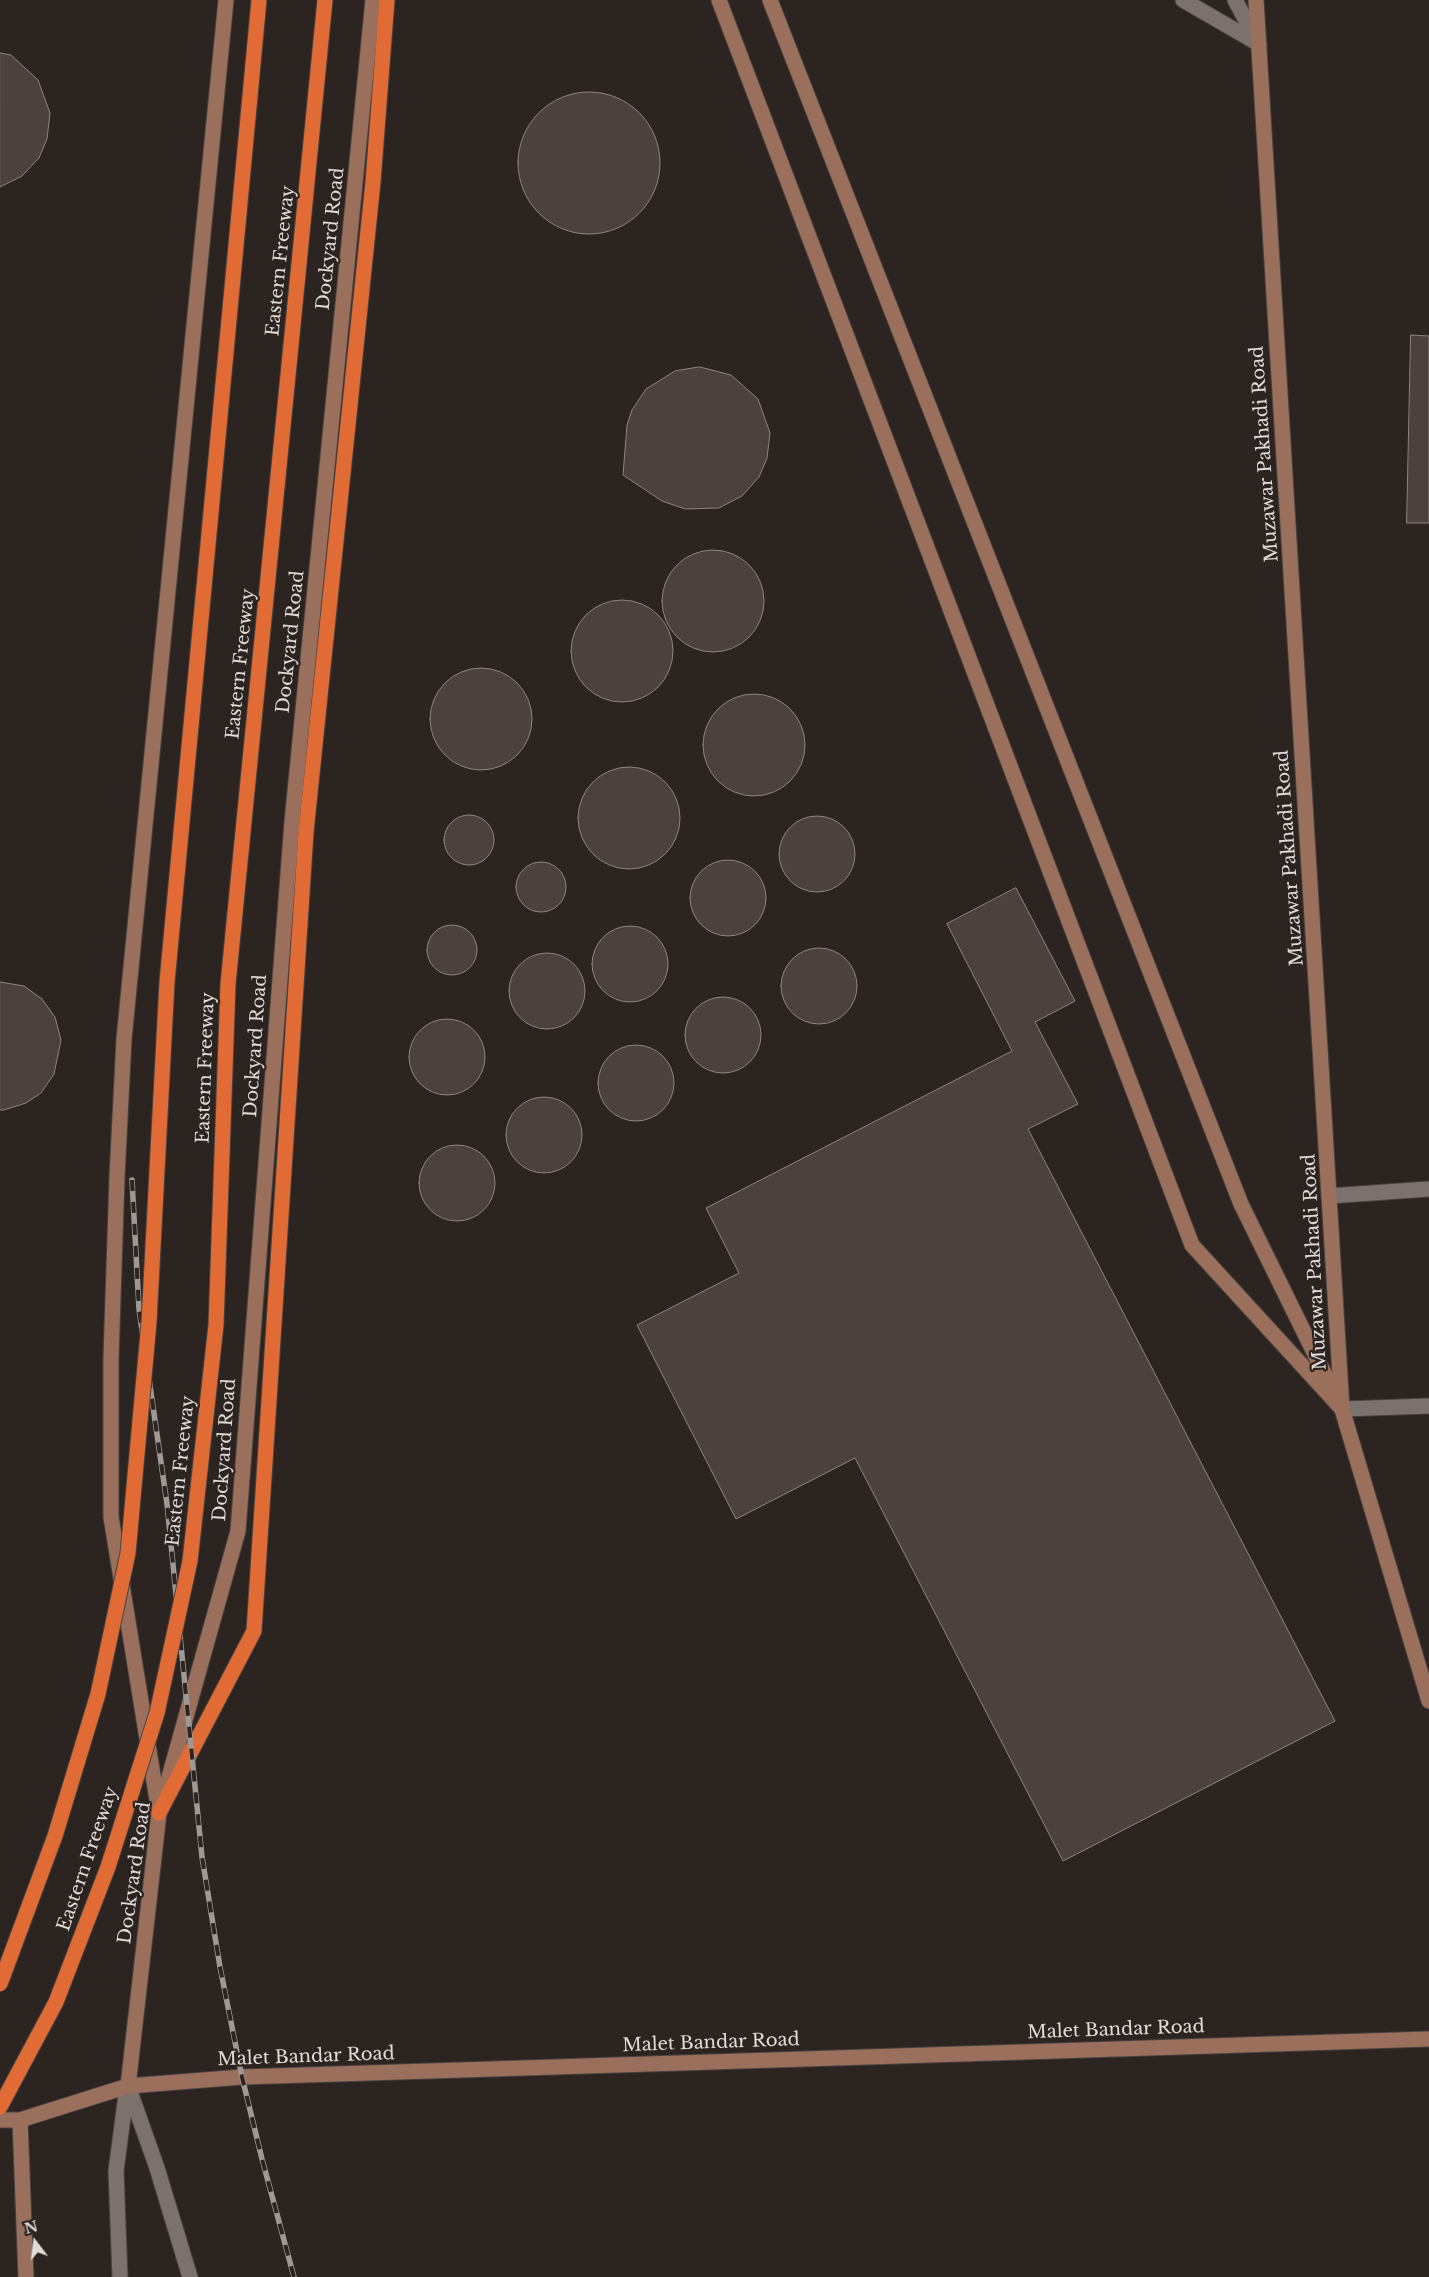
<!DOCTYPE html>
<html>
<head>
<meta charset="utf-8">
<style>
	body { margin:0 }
	#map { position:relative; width:1429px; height:2277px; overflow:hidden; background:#2c2420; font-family:"Libre Baskerville",serif }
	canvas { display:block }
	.north { position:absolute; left:10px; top:2217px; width:50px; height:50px; -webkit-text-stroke:4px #2c2420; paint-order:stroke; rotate:345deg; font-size:14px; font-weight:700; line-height:20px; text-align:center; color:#e0dbd8 }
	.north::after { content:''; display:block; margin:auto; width:18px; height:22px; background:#e0dbd8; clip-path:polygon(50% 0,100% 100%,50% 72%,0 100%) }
</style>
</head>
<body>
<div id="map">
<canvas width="1429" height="2277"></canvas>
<div class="north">N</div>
</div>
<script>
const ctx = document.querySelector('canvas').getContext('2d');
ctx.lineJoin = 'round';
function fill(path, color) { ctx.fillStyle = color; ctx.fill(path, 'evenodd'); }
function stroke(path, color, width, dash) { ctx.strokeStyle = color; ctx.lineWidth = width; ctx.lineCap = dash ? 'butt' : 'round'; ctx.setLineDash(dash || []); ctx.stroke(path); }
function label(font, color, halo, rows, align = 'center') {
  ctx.font = font + ' "Libre Baskerville",serif'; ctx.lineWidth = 4.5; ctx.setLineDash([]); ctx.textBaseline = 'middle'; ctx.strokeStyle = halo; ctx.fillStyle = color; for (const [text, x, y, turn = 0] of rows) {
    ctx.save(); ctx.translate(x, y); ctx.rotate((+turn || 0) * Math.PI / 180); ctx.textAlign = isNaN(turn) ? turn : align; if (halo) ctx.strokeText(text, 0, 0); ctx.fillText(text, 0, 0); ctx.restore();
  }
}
const building = new Path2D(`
	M0,53l11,2 27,25 12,33 -3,26 -8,19 -17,18 -22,11z
	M518 163a71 71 0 1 1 142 0a71 71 0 1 1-142 0Z
	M1411,335l18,1v187h-22z
	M700,367l31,8 27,24 12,34 -3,25 -8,19 -17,19 -23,12 -34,1 -23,-8 -39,-26 4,-50 5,-15 14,-21 29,-18z
	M662 601a51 51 0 1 1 102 0a51 51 0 1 1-102 0Z
	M571 651a51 51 0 1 1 102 0a51 51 0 1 1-102 0Z
	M430 719a51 51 0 1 1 102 0a51 51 0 1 1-102 0Z
	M703 745a51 51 0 1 1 102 0a51 51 0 1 1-102 0Z
	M578 818a51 51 0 1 1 102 0a51 51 0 1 1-102 0Z
	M444 840a25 25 0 1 1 50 0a25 25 0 1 1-50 0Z
	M779 854a38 38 0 1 1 76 0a38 38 0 1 1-76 0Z
	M690 898a38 38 0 1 1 76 0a38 38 0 1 1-76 0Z
	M516 887a25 25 0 1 1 50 0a25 25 0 1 1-50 0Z
	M1016,888l59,113 -40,21 43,82 -50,25 307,592 -272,140 -208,-403 -119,61 -99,-194 102,-52 -33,-65 306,-157 -65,-127z
	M427 950a25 25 0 1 1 50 0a25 25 0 1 1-50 0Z
	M592 964a38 38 0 1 1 76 0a38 38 0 1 1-76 0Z
	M781 986a38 38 0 1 1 76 0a38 38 0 1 1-76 0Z
	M509 991a38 38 0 1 1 76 0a38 38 0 1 1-76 0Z
	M0,982l24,4 18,13 13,18 6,23 -7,34 -13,19 -15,10 -22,7h-4z
	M685 1035a38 38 0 1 1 76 0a38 38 0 1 1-76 0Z
	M409 1057a38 38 0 1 1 76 0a38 38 0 1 1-76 0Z
	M598 1083a38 38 0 1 1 76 0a38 38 0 1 1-76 0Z
	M506 1135a38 38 0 1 1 76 0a38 38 0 1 1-76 0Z
	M419 1183a38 38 0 1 1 76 0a38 38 0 1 1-76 0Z`);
const lane = new Path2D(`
	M1329,1196l100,-7
	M1342,1409l87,-3`);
const street = new Path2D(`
	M1183,0l76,44
	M1235,0l23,43
	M128,2086l29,82 33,109
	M120,2277l-4,-106 11,-84`);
const secondary = new Path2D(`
	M719,0l473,1245 150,164
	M770,0l471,1204 93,189
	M1256,0l86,1409 87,292
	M158,1806l-47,-289v-159l6,-181 7,-138 102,-1039
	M128,2086l31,-273 79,-282 54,-709 81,-822
	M0,2120h20l108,-34 114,-9 1187,-38
	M20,2120l6,157`);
const highway = new Path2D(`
	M159,1813l95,-182 52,-799 67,-650 14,-182`);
const rail = new Path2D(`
	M132,1180l7,129 28,195 35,353 18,110 22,110 20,82 32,118`);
const highwayBridge = new Path2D(`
	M0,1984l55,-148 43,-142 30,-141 21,-231 18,-340 92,-982
	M0,2107l56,-105 52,-135 49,-154 33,-152 26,-236 12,-341 97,-984`);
const streetNames = [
	["Dockyard Road",331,239,-84],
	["Eastern Freeway",281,261,-84],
	["Muzawar Pakhadi Road",1265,454,-94],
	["Dockyard Road",291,642,-84],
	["Eastern Freeway",241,664,-84],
	["Muzawar Pakhadi Road",1290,858,-94],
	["Dockyard Road",256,1046,-86],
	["Eastern Freeway",206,1068,-88],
	["Muzawar Pakhadi Road",1315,1262,-93],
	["Dockyard Road",225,1450,-86],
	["Eastern Freeway",181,1471,-84],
	["Eastern Freeway",88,1859,-71],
	["Dockyard Road",135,1873,-82],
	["Malet Bandar Road",1116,2030,-2],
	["Malet Bandar Road",711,2043,-2],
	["Malet Bandar Road",306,2057,-2]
];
fill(building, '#4b413d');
stroke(building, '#8f8580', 1);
stroke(lane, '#4a4340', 17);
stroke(street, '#4a4340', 17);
stroke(secondary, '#4a4340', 17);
stroke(highway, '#4a4340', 17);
stroke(lane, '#7c726d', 15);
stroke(street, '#7c726d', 15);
stroke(secondary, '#9a705c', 15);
stroke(highway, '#e06b34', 15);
stroke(rail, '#9f9996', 5.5);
stroke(rail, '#2c2420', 4, [11]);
stroke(highwayBridge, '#4a4340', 17, []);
stroke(highwayBridge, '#e06b34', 15);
label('18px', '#e0dbd8', '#2c2420', streetNames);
</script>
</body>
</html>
